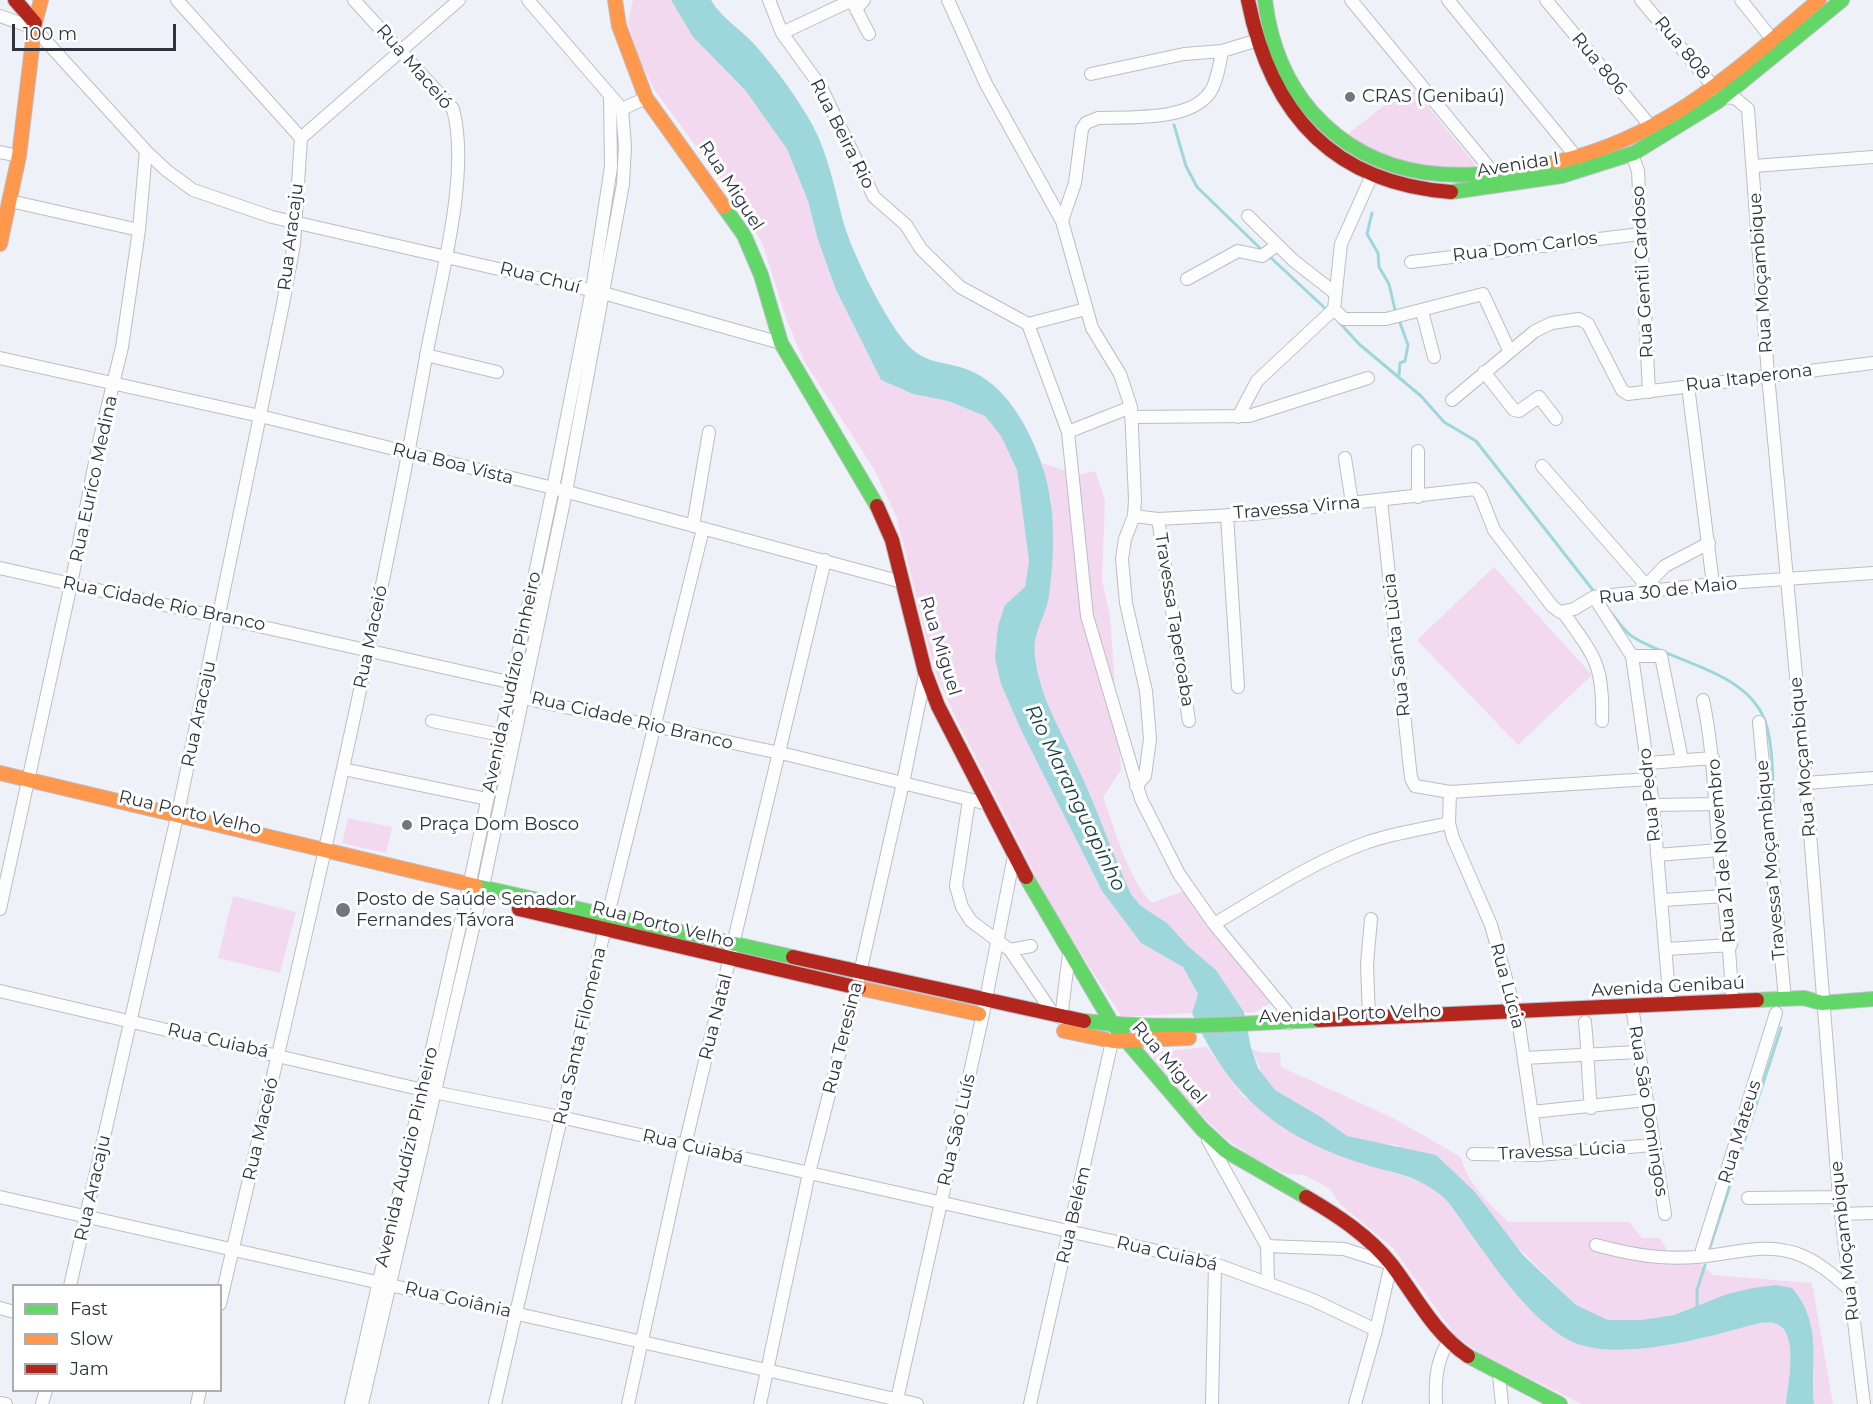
<!DOCTYPE html>
<html>
<head>
<meta charset="utf-8">
<style>
	body { margin:0 }
	#map { position:relative; width:1873px; height:1404px; overflow:hidden; background:#eff1f8; font-family:Montserrat,sans-serif }
	canvas { display:block }
	.legend { position:absolute; left:12px; top:1284px; width:210px; height:108px; box-sizing:border-box; background:#fff; border:2px solid #abadb2; margin:0; padding:8px 10px; list-style:none; font-size:18px; color:#2e333e }
	.legend li { display:flex; align-items:center; gap:12px; height:30px }
	.legend b { width:30px; border:2px solid #abadb2 }
	.scale { position:absolute; left:12px; top:24px; width:164px; height:27px; box-sizing:border-box; border:3px solid #2e333e; border-top:0; padding-left:8px; font-size:18px; line-height:21px; white-space:nowrap; color:#2e333e; -webkit-text-stroke:4px #fff; paint-order:stroke }
</style>
</head>
<body>
<div id="map">
<canvas width="1873" height="1404"></canvas>
<ul class="legend">
<li><b style="height:8px;background:#63d668"></b>Fast</li>
<li><b style="height:8px;background:#ff974d"></b>Slow</li>
<li><b style="height:8px;background:#b3261e"></b>Jam</li>
</ul>
<div class="scale">100 m</div>
</div>
<script>
const ctx = document.querySelector('canvas').getContext('2d');
ctx.lineJoin = 'round';
function fill(path, color) { ctx.fillStyle = color; ctx.fill(path, 'evenodd'); }
function stroke(path, color, width, dash) { ctx.strokeStyle = color; ctx.lineWidth = width; ctx.lineCap = dash ? 'butt' : 'round'; ctx.setLineDash(dash || []); ctx.stroke(path); }
function label(font, color, halo, rows, align = 'center') {
  ctx.font = font + ' Montserrat,sans-serif'; ctx.lineWidth = 6; ctx.setLineDash([]); ctx.textBaseline = 'middle'; ctx.strokeStyle = halo; ctx.fillStyle = color; for (const [text, x, y, turn = 0] of rows) {
    ctx.save(); ctx.translate(x, y); ctx.rotate((+turn || 0) * Math.PI / 180); ctx.textAlign = isNaN(turn) ? turn : align; if (halo) ctx.strokeText(text, 0, 0); ctx.fillText(text, 0, 0); ctx.restore();
  }
}
const green = new Path2D(`
	M633,0h38l22,37 52,53 42,59 21,52 10,39 18,50 45,90 32,14 35,7 37,15 16,19 16,35 12,91 -4,26 -20,18 -4,79 20,46 81,161 39,52 42,24 15,27 -6,19 -70,4 -68,-105 -100,-198 -20,-45 -37,-151 -23,-49 -70,-108 -18,-43 -24,-76 -34,-52 -74,-101 -15,-30 -11,-36z
	M1410,85l65,79v4l-63,-3 -69,-27z
	M1042,463l36,12 17,-4 10,29 -3,80 8,36 11,154 -18,27c12,32 25,82 49,106l37,-14 88,111 -24,13 -9,-1 -28,-42 -27,-23 -22,-24 -26,-17 -10,-12 -53,-126 -29,-59 -10,-30 -4,-26 1,-24 7,-14 9,-91 -1,-27z
	M1494,567l98,108 -74,70 -101,-105z
	M348,818l44,9 -6,26 -44,-10z
	M233,896l63,16 -16,61 -62,-15z
	M1207,1047l36,49 64,45 40,17 82,26 17,16 77,102 38,32 20,11 46,5 132,-27c5,0 11,-1 15,0 26,6 14,62 12,81h-204l-98,-48 -29,-21 -62,-87 -53,-44 -10,-15 -26,-14 -17,-1 -34,-16 -28,-20 -28,-27 -48,-58z
	M1251,1048l8,4 21,1 1,14 112,51 68,39c6,26 28,46 47,65h121l13,16h18l7,12h17l29,25 99,8 21,121h-19l-1,-56 -37,-63 -49,9 -53,21 -33,5h-33l-32,-15 -69,-68 -110,-92 -25,-2 -25,-7 -26,-19 -46,-27 -9,-8z`);
const water = new Path2D(`
	M671,0h40c10,18 31,30 44,45 22,25 42,52 58,81 15,29 22,63 30,95 9,32 41,96 62,121 20,23 36,18 61,27 39,14 63,58 76,96 14,39 13,88 7,130 -3,23 -16,34 -14,60 4,42 26,75 43,113 19,41 34,84 53,126l10,12 26,17 22,24 27,23 28,42 7,36 7,20 17,22 46,27 26,19 89,19 39,37 48,63 53,50 32,15h33l33,-5 53,-21 26,-6 23,-3 16,3c31,36 18,72 22,116h-28c2,-20 14,-75 -12,-81 -4,-1 -10,0 -15,0 -48,13 -129,37 -178,22 -43,-13 -87,-79 -113,-115 -7,-10 -15,-23 -24,-32 -28,-25 -52,-24 -87,-36 -83,-28 -129,-69 -165,-149l6,-19 -15,-27 -42,-24 -39,-52 -81,-161 -20,-46 -6,-26 3,-32 7,-21 20,-18 4,-26 -12,-91 -16,-34 -16,-20 -37,-15 -35,-7 -32,-14 -45,-90 -18,-50 -10,-39 -21,-52 -42,-59 -52,-53z`);
const stream = new Path2D(`
	M1174,125l12,41 11,21 67,65
	M1372,213l-5,21 11,19 1,14 10,17 7,30
	M1269,256l59,55
	M1339,322l20,22 62,52 23,26 32,19 120,153
	M1399,375l1,-12 5,-2 3,-16 -9,-25
	M1611,613c7,8 14,19 22,24 38,24 107,33 129,77 13,25 10,73 12,101
	M1710,1247l71,-219
	M1697,1307v-17l8,-25`);
const street = new Path2D(`
	M177,0l124,138
	M528,0l94,109 24,-11
	M769,0l13,33 39,54 53,110 32,28 15,24 39,38 68,37 58,-15
	M864,0l-8,9 13,25
	M948,0l38,84 76,137
	M1351,0l145,176
	M1448,0l130,159
	M1546,0l106,128
	M1641,0l81,97 13,1 13,11 20,266 38,408 33,414 25,207
	M1741,0l31,39
	M0,16l34,12 112,123 20,19 27,20 79,27 331,76 178,50
	M782,33l66,-31 9,3
	M1091,74l93,-20 38,-3
	M301,138l158,-138
	M0,152l19,4
	M1632,154l6,17 11,221
	M1754,166l119,-9
	M10,201l129,29
	M1248,216l46,45 41,32
	M1411,262l229,-28
	M1187,279l51,-28 24,5 15,-11
	M1334,309l10,10h42l97,-25 26,56
	M1422,311l12,46
	M1028,324l40,108 19,184 54,183 38,75 35,50 72,87 3,12
	M426,355l71,17
	M0,358l260,58 293,72 349,94
	M1484,372l30,38 5,1 20,-14 17,22
	M1688,386l25,198
	M1452,400l83,-69 17,-8 27,-4 9,5 34,66 6,4 245,-31
	M1131,417l118,-1 119,-38
	M1238,417l19,-36 77,-72 7,-65 31,-69
	M1068,432l63,-25
	M1345,458l7,45
	M1542,466l104,119
	M1418,497v-46
	M1381,501l30,277 4,8 35,6 199,-13
	M1227,515l11,172
	M1134,516l24,3 95,-5 222,-25 5,5 14,36 58,76 8,6 14,-3 20,-12 119,-13 160,-11
	M1158,519l31,202
	M693,526l16,-94
	M0,568l513,115 10,15 266,57 199,49
	M1642,590l23,-24 44,-23
	M1594,597l38,59 21,149 17,200
	M1563,612c32,45 41,53 39,109
	M1632,656h29l21,104
	M1703,700c11,51 11,100 16,151 5,51 12,100 13,151
	M432,721l69,14
	M1759,722l26,277
	M1648,763l65,-5
	M343,769l144,30
	M1806,783l67,-5
	M1136,786l9,-10 5,-37 -4,-48 -20,-88 -4,-44 3,-20 9,-23 1,-17 -4,-92 -11,-33 -28,-46 -30,-107 13,-38 7,-54 4,-6 12,-5c32,-1 99,4 115,-31 5,-11 7,-24 9,-36l33,-10
	M1450,792l-1,31 4,15 38,87 28,100 19,130
	M969,800l-13,86 6,21 9,14 39,29 44,65
	M1653,805l63,-1
	M1657,855l62,-5
	M1663,900l62,-4
	M0,909l71,-325 28,-142 23,-95 17,-117 7,-79
	M1214,924c49,-29 100,-63 154,-82 26,-9 55,-13 81,-19
	M1667,949l64,-4
	M1010,950l21,-4
	M0,991l423,99 137,27 655,147 98,36 63,30
	M1632,1007l33,207
	M1061,1018l8,-64
	M1369,1018l-2,-54 4,-45
	M1585,1022c3,29 3,57 6,86
	M1524,1058l114,-6
	M1532,1112l114,-12
	M1208,1140l59,106 1,36
	M1473,1154l65,1 114,-10
	M0,1197l917,207
	M1748,1198l91,-1
	M1841,1214l32,-1
	M1596,1245c32,9 65,15 100,12 34,-2 65,-15 99,-4 21,7 37,21 53,35
	M1267,1246l77,3 47,15 -15,66 -21,74
	M1702,1250l74,-237
	M70,1286l109,-478 104,-504 11,-60 7,-106
	M220,1304c73,-315 149,-629 206,-947 12,-69 45,-181 27,-248l-99,-109
	M0,1308l14,4
	M1499,1375l3,29
	M0,1403l6,1
	M42,1404l4,-14
	M197,1404l3,-14
	M351,1404l119,-522 83,-394 39,-198 19,-123 -1,-71
	M362,1404l123,-527 81,-385 57,-308 2,-38 -3,-37
	M495,1404l113,-489 95,-386
	M628,1404l57,-259 140,-585
	M760,1404l49,-231 51,-200 43,-190 22,-109
	M896,1404l87,-390 31,-158
	M1030,1404l83,-367
	M1212,1404l3,-140
	M1436,1404c-1,-23 0,-42 12,-62`);
const fast = new Path2D(`
	M1265,0c5,42 19,80 47,112 66,74 155,71 245,50
	M1451,192l110,-16 73,-23 83,-51 125,-102
	M724,207l20,28 17,40 20,68 96,163
	M1026,877l87,148 89,104 24,22 80,46
	M476,886l317,71
	M1757,1000l47,-2 18,5 51,-4
	M1084,1021c78,10 157,2 235,-1
	M1468,1356l92,48`);
const slow = new Path2D(`
	M615,0l4,26 27,72 78,109
	M1557,162c109,-25 180,-92 262,-162
	M0,244l19,-88 16,-133 6,-23
	M0,773l476,113
	M859,988l120,26
	M1064,1031l49,10 76,-3`);
const jam = new Path2D(`
	M15,0l20,23
	M1248,0c22,112 83,183 203,192
	M877,506l15,34 33,132 13,34 88,171
	M519,909l340,79
	M793,957l291,64
	M1319,1020l438,-20
	M1306,1197c31,18 63,39 86,68 25,33 41,67 76,91`);
const markers = [
	[1350,97,6,"#72767f"],
	[407,825,6,"#72767f"],
	[343,910,8,"#72767f"]
];
const streetNames = [
	["Rua 808",1682,48,50],
	["Rua 806",1599,64,50],
	["Rua Maceió",414,67,49],
	["Rua Beira Rio",842,134,63],
	["Avenida I",1518,165,-9],
	["Rua Miguel",731,186,57],
	["Rua Aracaju",291,237,-83],
	["Rua Dom Carlos",1525,247,-7],
	["Rua Gentil Cardoso",1643,272,-93],
	["Rua Moçambique",1761,273,-94],
	["Rua Chuí",540,278,14],
	["Rua Itaperona",1749,378,-7],
	["Rua Boa Vista",453,464,14],
	["Rua Euríco Medina",94,479,-78],
	["Travessa Virna",1297,508,-5],
	["Rua 30 de Maio",1668,591,-6],
	["Rua Cidade Rio Branco",164,604,12],
	["Travessa Taperoaba",1174,620,81],
	["Rua Maceió",371,637,-78],
	["Rua Santa Lùcia",1397,645,-96],
	["Rua Miguel",940,646,73],
	["Avenida Audízio Pinheiro",512,682,-78],
	["Rua Aracaju",199,714,-78],
	["Rua Cidade Rio Branco",632,721,13],
	["Rua Moçambique",1803,757,-95],
	["Rua Pedro",1650,795,-96],
	["Rua Porto Velho",190,813,13],
	["Rua 21 de Novembro",1722,851,-95],
	["Travessa Moçambique",1771,860,-95],
	["Rua Porto Velho",663,925,14],
	["Rua Lúcia",1507,986,75],
	["Avenida Genibaú",1668,987,-3],
	["Avenida Porto Velho",1350,1014,-2],
	["Rua Natal",716,1017,-76],
	["Rua Santa Filomena",580,1036,-77],
	["Rua Teresina",843,1038,-76],
	["Rua Cuiabá",218,1041,13],
	["Rua Miguel",1169,1063,49],
	["Rua São Domingos",1648,1111,81],
	["Rua Maceió",261,1129,-77],
	["Rua São Luís",957,1130,-77],
	["Rua Mateus",1740,1132,-73],
	["Rua Cuiabá",693,1147,13],
	["Travessa Lúcia",1562,1151,-3],
	["Avenida Audízio Pinheiro",407,1157,-77],
	["Rua Aracaju",93,1188,-77],
	["Rua Belém",1074,1215,-77],
	["Rua Moçambique",1845,1241,-96],
	["Rua Cuiabá",1167,1254,13],
	["Rua Goiânia",458,1300,13]
];
const poiNames = [
	["CRAS (Genibaú)",1362,97],
	["Praça Dom Bosco",419,825],
	["Posto de Saúde Senador",356,900],
	["Fernandes Távora",356,921]
];
const waterNames = [
	["Rio Maranguapinho",1075,798,64]
];
fill(green, '#f2d9ef');
fill(water, '#9ed7db');
stroke(stream, '#9ed7db', 3);
stroke(street, '#bbbec6', 14);
stroke(fast, '#bbbec6', 16);
stroke(slow, '#bbbec6', 16);
stroke(jam, '#bbbec6', 16);
stroke(street, '#fdfdfe', 12);
stroke(fast, '#63d668', 14);
stroke(slow, '#ff974d', 14);
stroke(jam, '#b3261e', 14);
for (const [x, y, r, color] of markers) { const dot = new Path2D(); dot.arc(x, y, r, 0, 2 * Math.PI); ctx.fillStyle = color; ctx.fill(dot); stroke(dot, '#fff', 2); }
label('18px', '#2e333e', '#fff', streetNames);
label('18px', '#2e333e', '#fff', poiNames, 'left');
label('italic 20px', '#173e3f', '#fff', waterNames);
</script>
</body>
</html>
